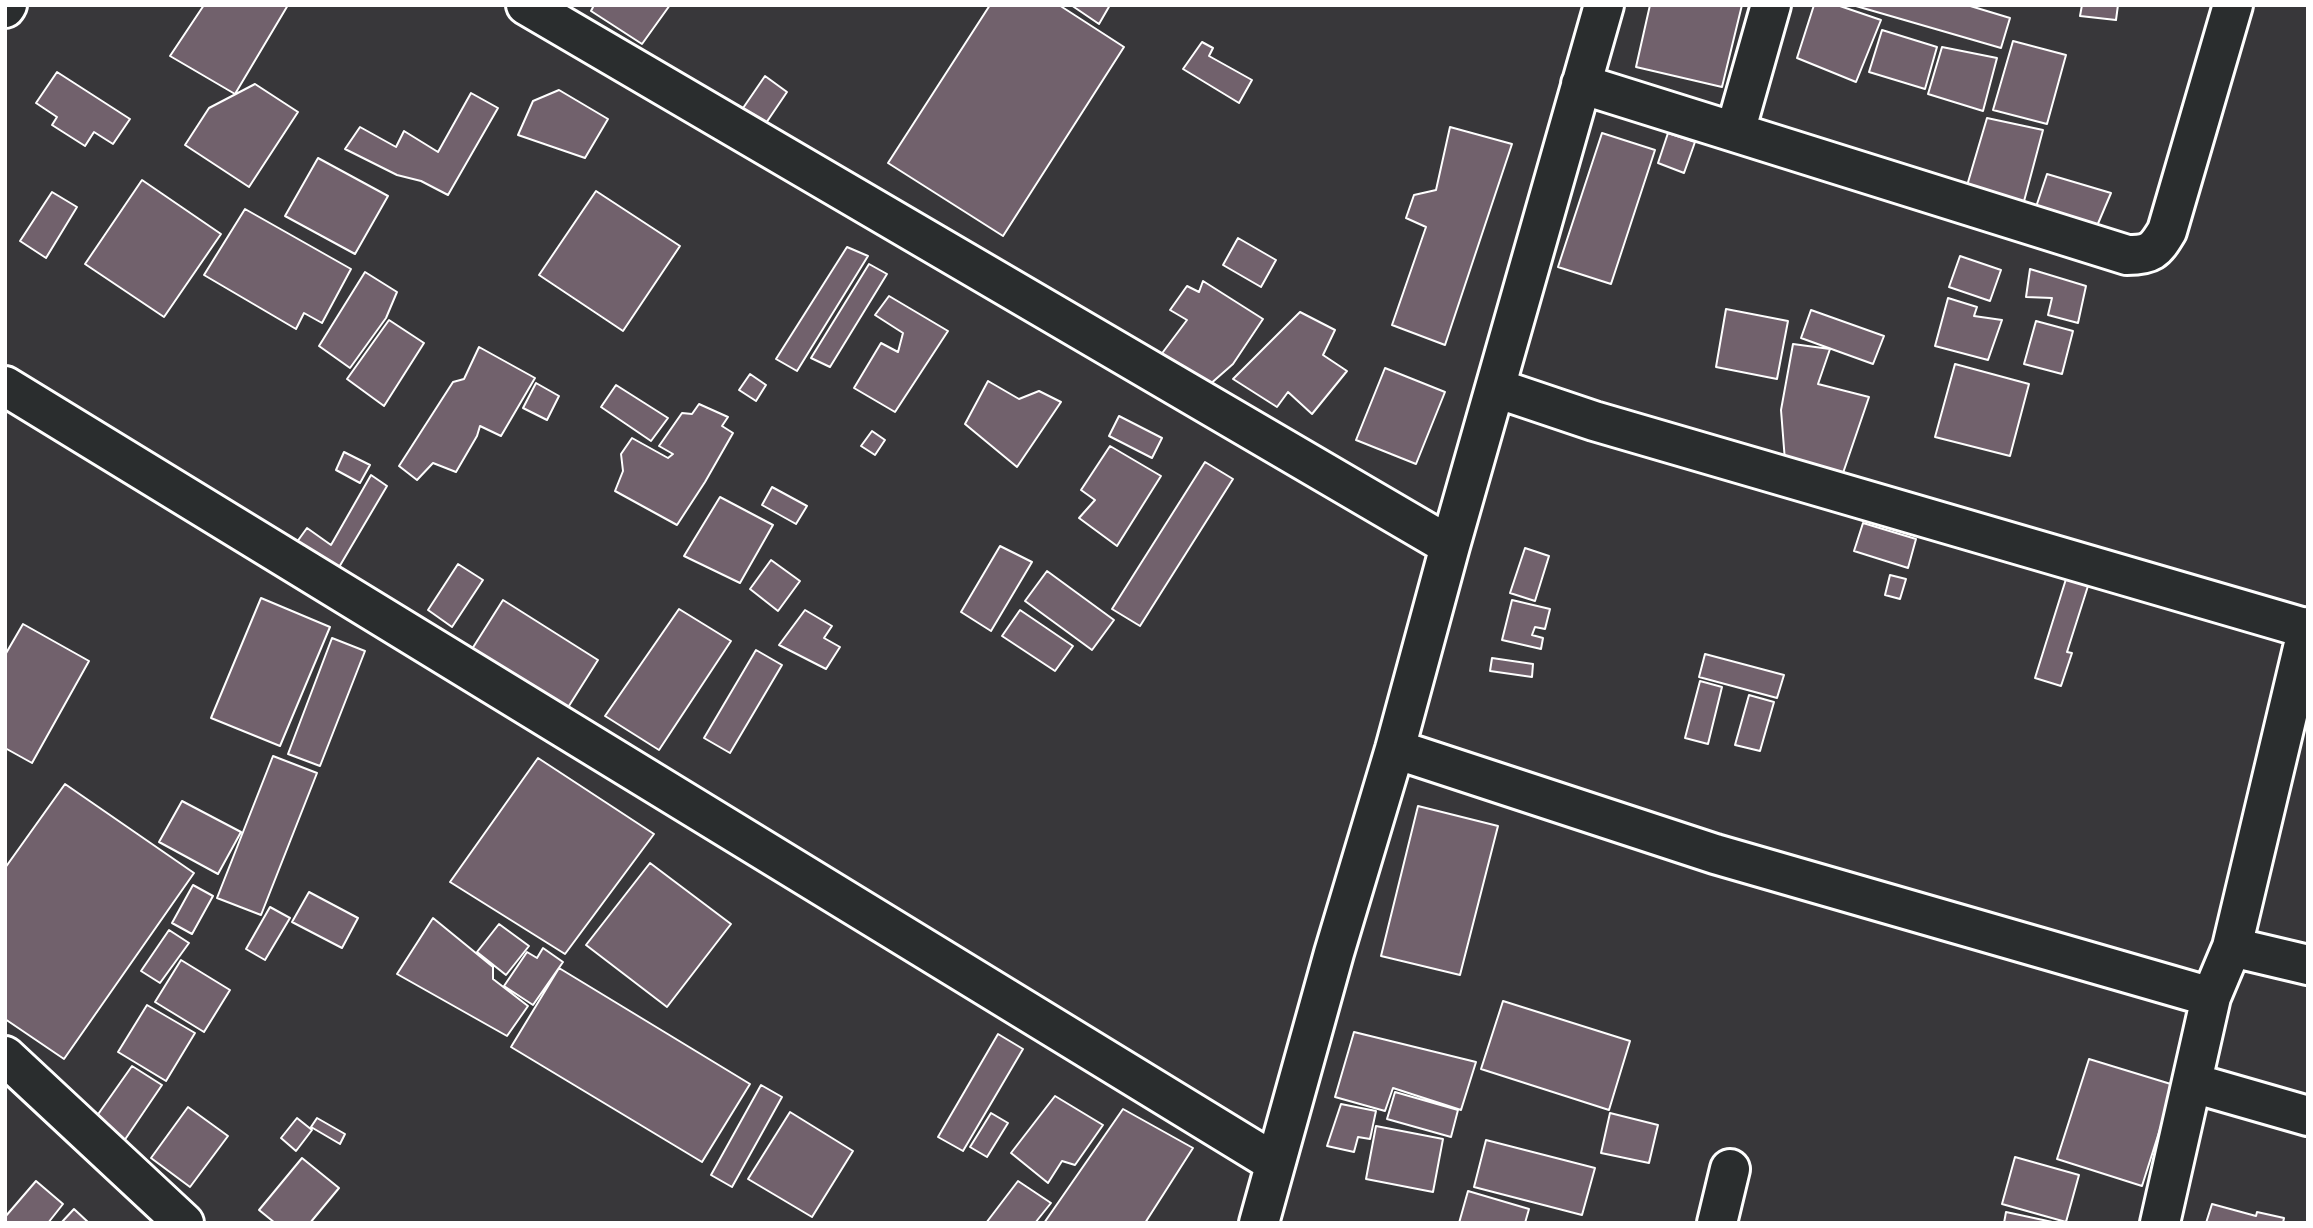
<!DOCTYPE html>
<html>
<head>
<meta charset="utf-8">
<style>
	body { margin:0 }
	#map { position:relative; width:2313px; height:1228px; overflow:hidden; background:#38373a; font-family:"Balsamiq Sans",sans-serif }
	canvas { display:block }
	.frame { position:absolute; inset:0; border:7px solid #fff; pointer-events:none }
</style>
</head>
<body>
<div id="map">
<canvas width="2313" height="1228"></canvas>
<div class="frame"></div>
</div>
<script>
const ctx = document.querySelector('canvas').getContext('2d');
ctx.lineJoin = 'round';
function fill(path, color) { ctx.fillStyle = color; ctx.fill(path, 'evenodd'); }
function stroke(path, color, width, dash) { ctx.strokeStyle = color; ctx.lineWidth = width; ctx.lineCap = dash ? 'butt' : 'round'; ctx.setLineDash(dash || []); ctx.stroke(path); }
const building = new Path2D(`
	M204,5h84l-53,89 -65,-38z
	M594,5h76l-28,39 -51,-33z
	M990,5h69l65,42 -121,189 -115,-73z
	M1071,5h39l-11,19z
	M1650,5h92l-20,82 -86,-20z
	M1814,5h23l44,15 -25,62 -59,-24z
	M1967,5l43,13 -9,30 -145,-42z
	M2082,5h36l-2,15 -36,-4z
	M1882,30l55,17 -12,42 -56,-17z
	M2013,41l53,14 -19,69 -54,-14z
	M1202,42l11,6 -4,8 43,24 -13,23 -56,-34z
	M1942,47l55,11 -14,53 -55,-17z
	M57,72l73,47 -17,25 -19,-12 -9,14 -33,-21 5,-8 -21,-14z
	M765,76l22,16 -23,34 -23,-15z
	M255,84l43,28 -49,75 -64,-42 24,-37z
	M559,90l49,29 -23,39 -67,-23 15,-34z
	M471,93l27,15 -50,87 -27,-14 -24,-6 -52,-26 15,-22 36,20 8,-16 34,21z
	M1987,118l56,12 -20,75 -57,-16z
	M1450,127l62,17 -67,201 -53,-20 34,-98 -20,-9 8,-23 22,-5z
	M1602,133l53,17 -44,134 -53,-17z
	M1668,133l27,9 -11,31 -26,-10z
	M318,158l70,38 -33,58 -70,-38z
	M2047,174l64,19 -17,40 -61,-17z
	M142,180l79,54 -57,83 -79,-53z
	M596,191l84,55 -57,85 -84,-56z
	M52,192l25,15 -31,51 -26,-17z
	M245,209l106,60 -29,54 -18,-10 -8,16 -92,-54z
	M1238,238l38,22 -15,27 -38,-22z
	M847,247l21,9 -71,115 -21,-12z
	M1960,256l41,14 -11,31 -41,-14z
	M869,264l18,10 -57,93 -19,-9z
	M2030,269l56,17 -8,37 -30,-8 4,-17 -26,-1z
	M365,272l32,20 -11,26 -36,50 -31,-22z
	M1203,281l60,38 -30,45 -25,22 -48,-30 27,-36 -17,-10 17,-24 12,6z
	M889,296l59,35 -53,81 -41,-24 27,-45 17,9 5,-19 -28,-18z
	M1948,298l29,9 -3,9 28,4 -14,40 -53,-14z
	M1726,309l62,12 -11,58 -61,-12z
	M1811,310l73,26 -11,28 -72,-26z
	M1300,312l35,18 -12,25 24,16 -35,43 -24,-22 -11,15 -44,-28z
	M389,320l35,23 -40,63 -37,-27z
	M2036,321l37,10 -11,43 -38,-10z
	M1793,344l37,5 -12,35 51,13 -26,76 -58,-12 -4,-51z
	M479,347l56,31 -34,58 -21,-10 -3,10 -21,36 -23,-9 -16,17 -18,-14 54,-84 11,-3z
	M1955,364l74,20 -19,72 -75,-19z
	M1385,368l60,24 -29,72 -60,-24z
	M750,374l16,11 -10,16 -17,-11z
	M988,381l31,18 20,-8 22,11 -44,65 -52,-43z
	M536,383l23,13 -12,24 -24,-12z
	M616,385l52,33 -17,23 -50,-34z
	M699,404l29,13 -6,9 11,7 -28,49 -28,43 -62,-34 8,-20 -2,-17 11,-16 36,20 5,-4 -14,-8 23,-33 10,1z
	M1119,416l43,22 -10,20 -43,-22z
	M872,431l13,9 -10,15 -14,-9z
	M1110,446l51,30 -44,70 -38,-28 16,-18 -14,-10z
	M344,452l26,13 -10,18 -24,-13z
	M1205,462l28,17 -93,147 -28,-17z
	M371,475l16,11 -52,88 -41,-28 13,-18 24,17z
	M772,487l35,19 -11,18 -34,-19z
	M720,497l53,28 -33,58 -56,-27z
	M1863,523l53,16 -8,29 -54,-17z
	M1000,546l32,16 -41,69 -30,-19z
	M1525,548l24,8 -14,45 -25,-8z
	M771,560l29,21 -22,30 -28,-22z
	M458,564l25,16 -31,47 -24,-17z
	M1047,571l67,49 -22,30 -67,-49z
	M1890,575l16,4 -6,20 -15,-4z
	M2066,579l22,7 -21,66 5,1 -11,33 -26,-8z
	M261,598l69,29 -50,119 -69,-28z
	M503,600l95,60 -31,49 -95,-60z
	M1512,600l38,9 -5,20 -10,-2 -3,8 11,3 -2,11 -39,-9z
	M679,609l52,32 -72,109 -54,-34z
	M805,610l27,16 -8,12 16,9 -14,22 -47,-24z
	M1020,610l53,36 -18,25 -53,-35z
	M23,624l66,37 -57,102 -27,-15v-93z
	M332,638l33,13 -45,115 -32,-12z
	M756,650l26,15 -52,88 -26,-15z
	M1705,654l79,21 -7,23 -78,-21z
	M1492,658l41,6 -1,13 -42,-6z
	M1700,681l22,6 -14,57 -23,-6z
	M1749,695l25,7 -14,49 -25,-6z
	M273,756l44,17 -56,142 -44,-17z
	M538,758l116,76 -89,120 -115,-72z
	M65,784l129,89 -130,186 -59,-40v-151z
	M182,801l59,31 -23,42 -59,-32z
	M1418,806l80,20 -38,149 -79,-19z
	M650,863l81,61 -64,83 -81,-62z
	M193,885l20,11 -21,38 -20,-11z
	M309,892l49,26 -16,30 -50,-26z
	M270,907l20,11 -25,42 -19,-11z
	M433,918l60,49v12l35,27 -21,30 -110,-62z
	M499,924l30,22 -23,29 -29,-23z
	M169,930l20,13 -29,40 -19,-12z
	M543,948l20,14 -30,43 -29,-19 23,-34 10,6z
	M181,960l49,30 -26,42 -49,-30z
	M559,968l191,116 -48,78 -191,-115z
	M1503,1001l127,40 -21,69 -128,-41z
	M147,1005l48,28 -29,48 -48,-29z
	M1354,1032l122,30 -15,48 -68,-22 -8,23 -50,-14z
	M998,1034l25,15 -60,102 -25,-14z
	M2089,1059l85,26 -32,101 -85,-27z
	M132,1066l30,19 -38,56 -30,-21z
	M761,1085l21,12 -50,90 -21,-12z
	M1395,1092l63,18 -7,27 -64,-18z
	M1055,1096l48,29 -28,40 -13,-4 -14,22 -37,-30z
	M1341,1104l35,7 -6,28 -12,-2 -4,15 -27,-6z
	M188,1107l40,29 -38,51 -39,-29z
	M1123,1109l70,39 -48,75h-101z
	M790,1112l63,39 -41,66 -64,-38z
	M991,1113l17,10 -21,34 -17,-10z
	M1610,1113l48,12 -9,38 -48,-10z
	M297,1118l15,12 -16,21 -15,-13z
	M317,1118l28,16 -5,10 -29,-17z
	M1376,1126l67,13 -10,53 -67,-13z
	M1486,1140l109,28 -13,47 -108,-28z
	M2015,1157l64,18 -13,47 -64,-18z
	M302,1158l37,30 -29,35h-35l-16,-13z
	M36,1181l27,23 -15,19h-43v-6z
	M1018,1181l33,22 -16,20h-49z
	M1468,1191l61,18 -4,14h-66z
	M2212,1204l44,12 1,-4 27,6 -1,5h-77z
	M74,1209l15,14h-28z
	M2006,1212l51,11h-53z`);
const minor = new Path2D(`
	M526,5l924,541
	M5,8l2,-3
	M1581,84l546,171c24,0 28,-4 40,-24l66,-226
	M1735,132l36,-127
	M5,386l1270,777
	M1496,388l98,33 714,208
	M1395,749l320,105 496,143
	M2232,947l76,18
	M5,1056l179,167
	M2193,1083l115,33
	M1259,1223l75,-270 61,-204 55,-203 154,-541
	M1717,1223l13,-54
	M2160,1223l51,-226 21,-50 76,-320`);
fill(building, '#71616c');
stroke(building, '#fff', 2);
stroke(minor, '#fff', 44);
stroke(minor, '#2a2d2e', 38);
</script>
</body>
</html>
